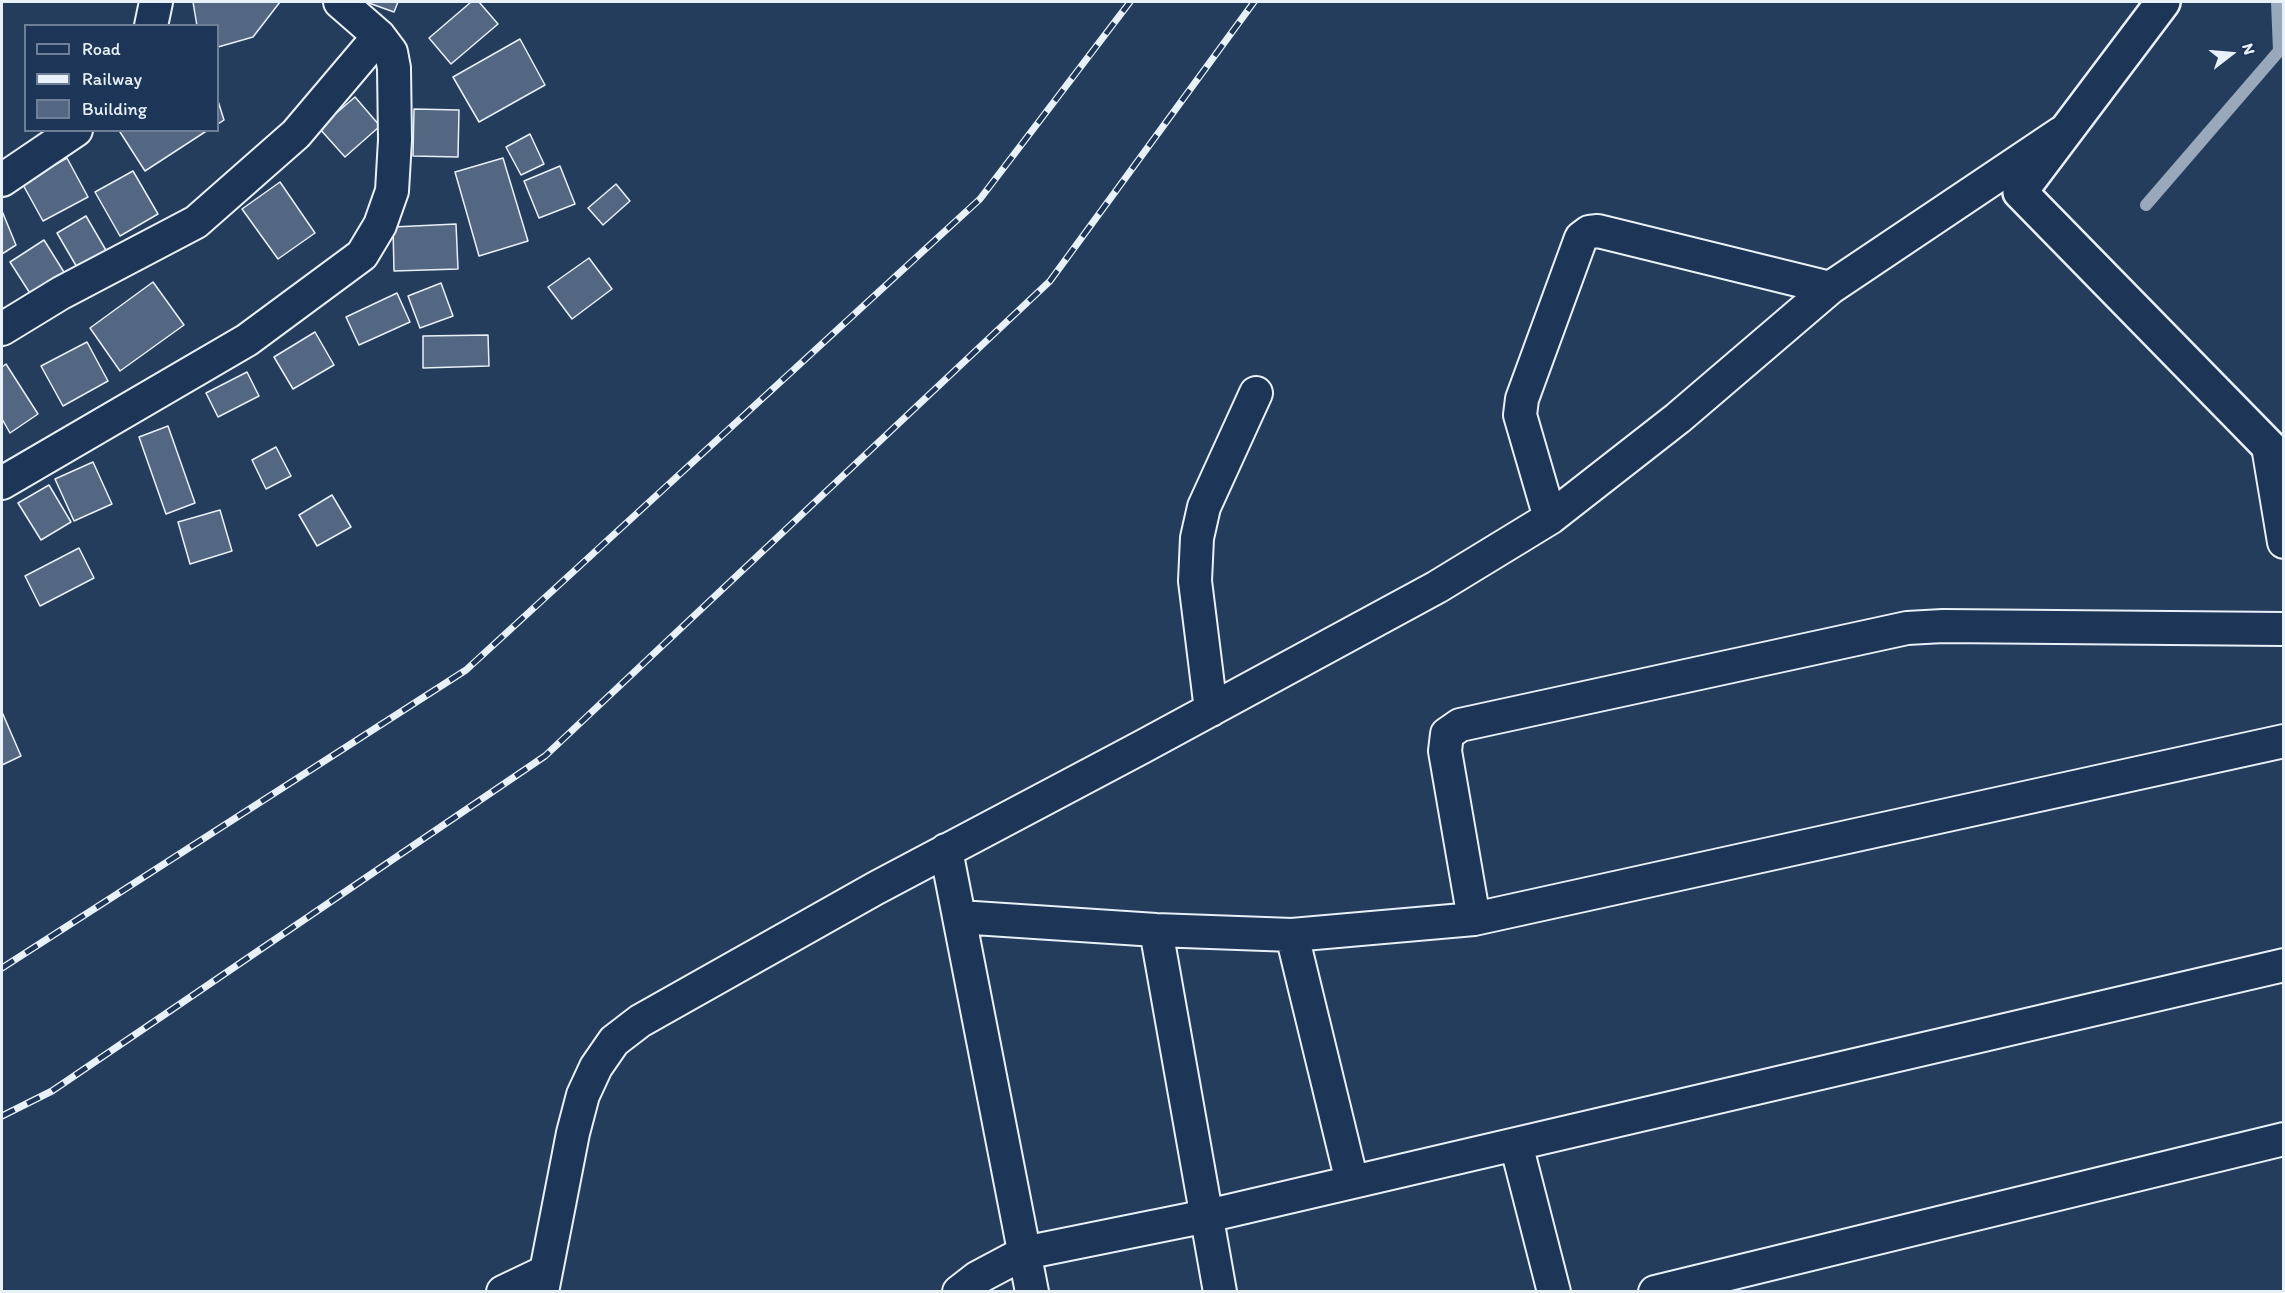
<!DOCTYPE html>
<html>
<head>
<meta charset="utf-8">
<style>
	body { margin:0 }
	#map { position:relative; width:2285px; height:1293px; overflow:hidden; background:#253d5d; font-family:Itim,sans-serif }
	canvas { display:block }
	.frame { position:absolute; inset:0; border:3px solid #e8f1f8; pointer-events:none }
	.legend { position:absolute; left:24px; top:24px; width:195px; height:108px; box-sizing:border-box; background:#1d3557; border:2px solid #6e8097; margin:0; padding:8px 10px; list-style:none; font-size:18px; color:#e8f1f8 }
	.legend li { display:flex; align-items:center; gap:12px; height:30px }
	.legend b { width:30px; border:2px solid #6e8097 }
	.north { position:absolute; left:2201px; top:24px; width:60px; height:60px; -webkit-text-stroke:4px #1d3557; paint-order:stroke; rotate:74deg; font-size:16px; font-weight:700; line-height:24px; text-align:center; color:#e8f1f8 }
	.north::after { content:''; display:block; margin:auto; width:21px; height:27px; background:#e8f1f8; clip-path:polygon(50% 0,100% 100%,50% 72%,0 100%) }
</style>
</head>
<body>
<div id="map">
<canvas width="2285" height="1293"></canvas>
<div class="frame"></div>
<ul class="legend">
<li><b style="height:8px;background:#1d3557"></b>Road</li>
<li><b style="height:8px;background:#e8f1f8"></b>Railway</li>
<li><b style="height:16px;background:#536782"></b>Building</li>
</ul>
<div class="north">N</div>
</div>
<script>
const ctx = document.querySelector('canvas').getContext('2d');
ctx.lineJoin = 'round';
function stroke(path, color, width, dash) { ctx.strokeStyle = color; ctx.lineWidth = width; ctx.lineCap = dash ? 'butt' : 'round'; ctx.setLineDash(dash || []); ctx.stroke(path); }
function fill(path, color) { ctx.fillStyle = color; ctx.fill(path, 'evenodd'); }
const stream = new Path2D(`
	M2146,205l133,-154 -2,-49`);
const building = new Path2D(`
	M193,2h87l-27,35 -35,10v-21h-21z
	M366,2h32l-4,10z
	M471,2h8l19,22 -47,40 -22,-26z
	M520,39l25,46 -66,37 -26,-45z
	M355,97l25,29 -35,31 -26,-29z
	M218,101l6,19 -6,4z
	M414,109l45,1 -1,47 -45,-1z
	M122,130h86l-63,41 -25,-39z
	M530,134l14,30 -23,11 -15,-28z
	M67,158l21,39 -45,24 -21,-38z
	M503,158l25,83 -49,15 -24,-84z
	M560,166l15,38 -36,14 -15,-37z
	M133,171l25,43 -38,22 -25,-44z
	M280,182l35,51 -37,26 -36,-50z
	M616,184l14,17 -27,24 -15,-17z
	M2,211l14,34 -14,9z
	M86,216l21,36 -29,17 -21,-36z
	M456,224l2,45 -64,2 -1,-44z
	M44,240l23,37 -34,21 -23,-36z
	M589,258l23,31 -40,30 -24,-32z
	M153,282l31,43 -64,46 -30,-43z
	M441,283l12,33 -33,12 -12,-32z
	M397,293l13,29 -51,23 -13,-28z
	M315,332l19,33 -41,24 -19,-32z
	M488,335l1,31 -66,2v-32z
	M87,342l21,39 -45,25 -22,-40z
	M6,364l32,50 -28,19 -8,-14v-52z
	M247,372l12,24 -41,21 -12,-24z
	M168,426l27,77 -29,11 -27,-77z
	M276,447l15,29 -25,13 -14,-29z
	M93,462l19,42 -38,17 -19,-42z
	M49,485l22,37 -30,18 -23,-37z
	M332,495l19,32 -34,19 -18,-31z
	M220,510l12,41 -42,13 -12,-42z
	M79,548l15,30 -54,28 -15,-30z
	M2,712l19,44 -19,9z`);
const street = new Path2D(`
	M151,26l5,-24
	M2,180l74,-50
	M2,329l59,-36 135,-71 100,-88 83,-98
	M2268,446l16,96
	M2,483l245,-143 115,-85 18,-30 12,-34 3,-51 -1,-72 -3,-16 -12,-16 -39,-34
	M1550,518l-30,-103 2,-16 59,-161 8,-6 9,-1 232,57
	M1211,710l-16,-129 2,-43 7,-31 52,-114
	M946,850l86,442
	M959,917l197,13 136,5 182,-16 810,-178
	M1474,919l-29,-168 2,-17 13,-9 447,-97 36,-2 341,3
	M1156,930l64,362
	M1292,935l60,247
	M1516,1144l38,148
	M503,1292l42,-20
	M542,1292l31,-159 10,-38 13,-28 18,-26 26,-20 236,-133 266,-141 295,-160 113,-69 128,-100 152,-130 231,-155
	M959,1292l18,-14 47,-25 183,-37 1077,-251
	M1655,1292l629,-153`);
const secondary = new Path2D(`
	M2163,2l-143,190 264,270`);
const rail = new Path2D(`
	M2,968l464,-298 514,-471 150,-197
	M2,1116l50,-25 493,-335 505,-475 204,-279`);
stroke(stream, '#99a8ba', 12);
fill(building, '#536782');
stroke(building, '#e8f1f8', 1.5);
stroke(street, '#e8f1f8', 36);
stroke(secondary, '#e8f1f8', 38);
stroke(street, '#1d3557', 32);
stroke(secondary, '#1d3557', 33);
stroke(rail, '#e8f1f8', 7);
stroke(rail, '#1d3557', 4.5, [14]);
</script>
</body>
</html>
